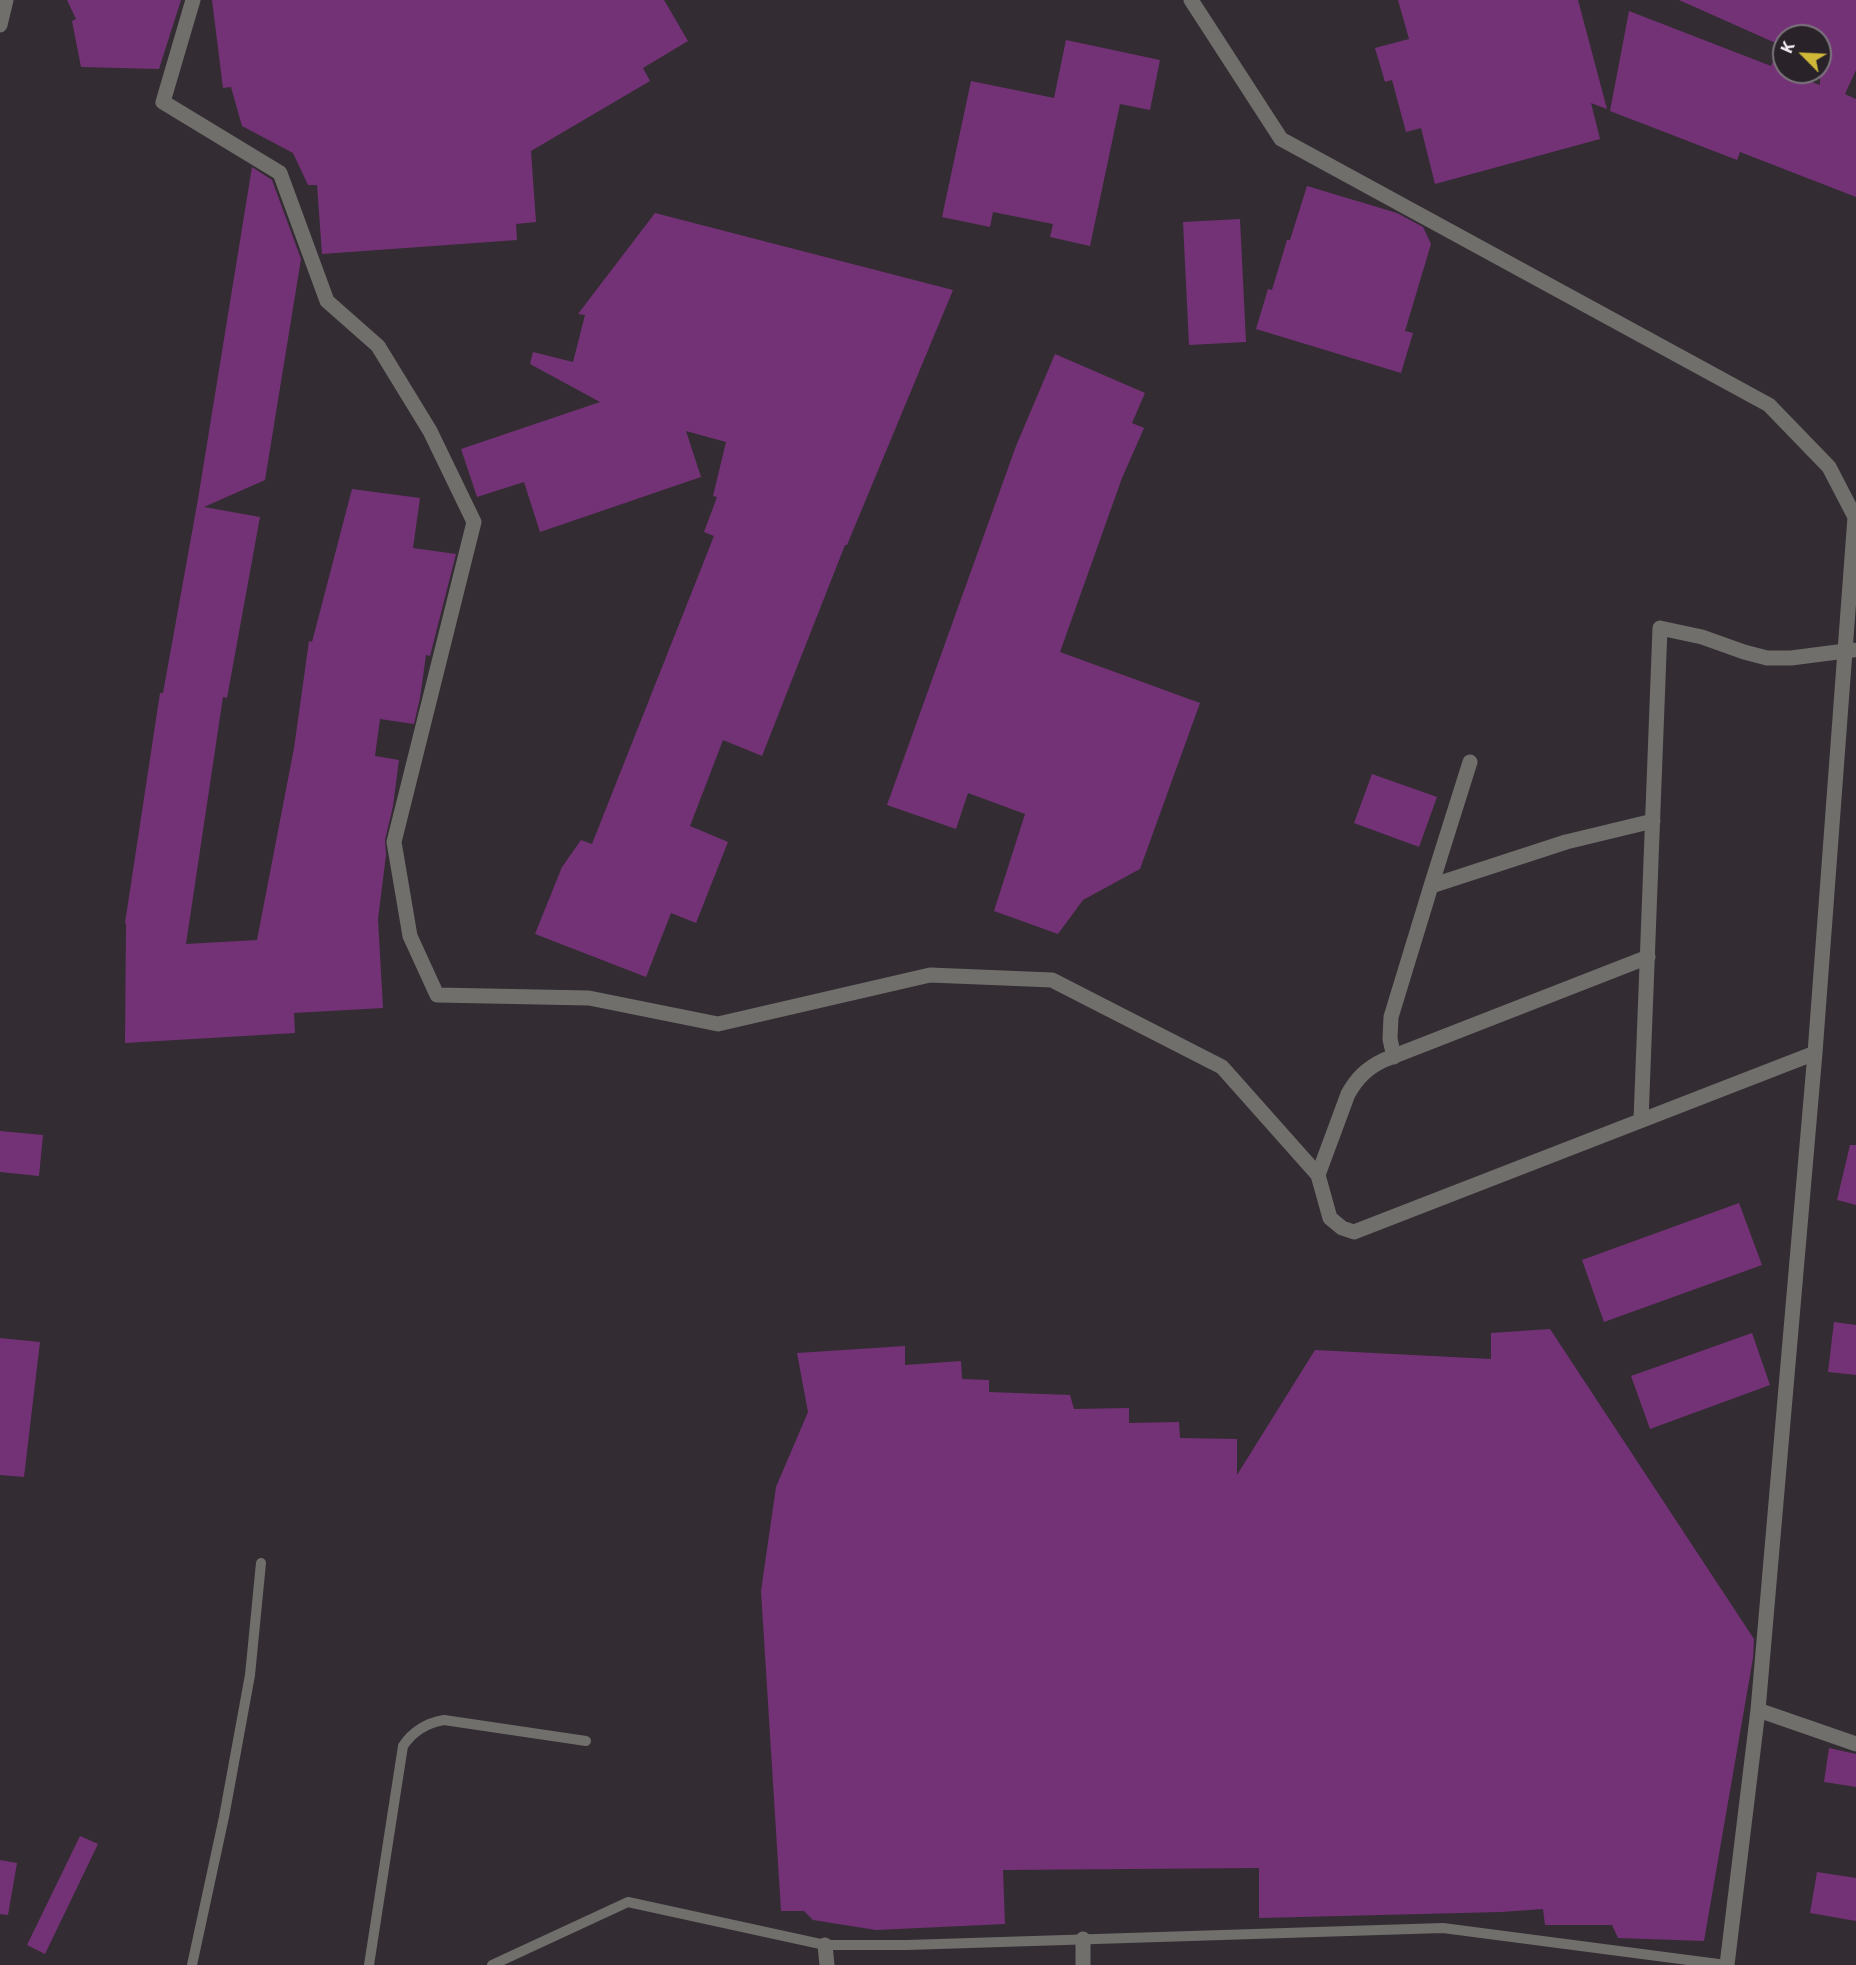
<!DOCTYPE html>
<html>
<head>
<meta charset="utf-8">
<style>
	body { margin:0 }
	#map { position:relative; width:1856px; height:1965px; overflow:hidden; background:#332c33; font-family:"Open Sans",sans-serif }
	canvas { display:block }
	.north { position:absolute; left:1772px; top:24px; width:60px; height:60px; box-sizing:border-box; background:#292329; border:2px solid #7b767b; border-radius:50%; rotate:294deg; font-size:16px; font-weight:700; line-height:24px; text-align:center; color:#f6f2f6 }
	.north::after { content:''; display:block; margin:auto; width:21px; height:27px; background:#cfb837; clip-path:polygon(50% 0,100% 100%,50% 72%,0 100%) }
</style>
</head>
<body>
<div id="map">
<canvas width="1856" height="1965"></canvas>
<div class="north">K</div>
</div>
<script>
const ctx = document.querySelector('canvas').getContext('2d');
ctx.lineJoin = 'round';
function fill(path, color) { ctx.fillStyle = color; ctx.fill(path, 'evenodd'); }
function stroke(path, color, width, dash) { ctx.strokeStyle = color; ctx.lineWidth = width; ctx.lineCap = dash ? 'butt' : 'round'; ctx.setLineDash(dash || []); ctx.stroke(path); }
const building = new Path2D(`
	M67,0h114l-22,69 -78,-2 -9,-46 4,-2z
	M212,0h452l24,41 -45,27 7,13 -119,70 5,71 -20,2 1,16 -195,14 -5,-69h-9l-15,-32 -51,-27 -11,-39 -8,1z
	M1398,0h180l29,109 -16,-6 9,36 -165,45 -14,-56 -15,4 -14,-52 -7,2 -10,-34 34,-9z
	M1679,0h177v70l-11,24 11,5v98l-116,-45 -3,8 -127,-49 19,-100 142,55 9,-21zM1784,36h36v49l-36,-13z
	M1066,40l94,20 -10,50 -30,-6 -30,142 -40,-9 3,-13 -60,-12 -3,15 -48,-10 29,-136 83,17z
	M252,167l20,13 29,79 -36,221 -61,27 56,10 -33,181 -4,-1 -37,247 71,-4 37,-192 15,-107 3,1 40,-153 68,9 -7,50 43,6 -26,102 -4,-1 -6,43 -6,26 -34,-5 -5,37 24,4 -6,46 -8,34 1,15 -8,64 5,89 -89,5 1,20 -170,10 1,-119 -1,-1 35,-230h3l35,-194z
	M1307,186l90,27 26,14 8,17 -26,87 8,2 -12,40 -145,-44 12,-40 4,1 15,-50h3z
	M655,213l298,77 -106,255h-2l-83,211 -39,-16 -33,86 38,16 -32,81 -25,-10 -25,64 -111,-43 27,-67 19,-27 11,4 122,-308 -10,-4 13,-35 -4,-1 13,-54 -40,-11 15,46 -161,55 -16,-50 -47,15 -16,-48 139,-47 -70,-38 3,-12 40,10 12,-47 -7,-1z
	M1240,219l6,123 -57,3 -6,-123z
	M1055,354l90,39 -13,30 12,5 -22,50 -62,174 140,51 -60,166 -57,31 -25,34 -64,-23 31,-97 -57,-21 -12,36 -69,-24 129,-359z
	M1372,774l65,23 -18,50 -65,-24z
	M0,1131l43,4 -4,41 -39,-4z
	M1850,1145h6v60l-19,-5z
	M1739,1203l23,62 -158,57 -22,-62z
	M1834,1322l22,3v50l-28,-3z
	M1550,1329l204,310 -1,19 -49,283 -86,-3 -6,-13h-67l-2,-16 -42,3 -242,6v-50l-256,2 2,54 -129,6 -63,-10 -9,-9h-23l-20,-320 15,-104 32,-75 -11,-59 108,-7v19l56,-4 1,18 27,1v12l81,3 4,14 55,-1v15l50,-1 1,16 57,1v36l78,-125 176,9v-26z
	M1752,1333l18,52 -120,44 -19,-53z
	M0,1338l40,4 -16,135 -24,-2z
	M1829,1748l27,6v33l-32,-5z
	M80,1836l18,8 -53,110 -18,-9z
	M0,1860l17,3 -9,52 -8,-1z
	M1817,1872l39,6v43l-46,-8z`);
const lane = new Path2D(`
	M192,1965l32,-148 26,-142 11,-112
	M369,1965l34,-219c10,-15 23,-23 41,-26l142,21
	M492,1965l136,-63 197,43h82l536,-17 283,37`);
const street = new Path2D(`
	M193,0l-30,102 117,71 47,128 51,45 52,85 44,91 -80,320 16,94 27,59 152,3 129,26 212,-49 122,5 170,87 96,108 12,43 12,10 12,4 461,-179
	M1191,0l90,139 488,266 60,62 26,50 -40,536 -57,657 -31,255
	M0,25l6,-25
	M1431,886l135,-44 87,-21
	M1394,1057l-4,-18 1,-22 40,-131 39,-124
	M1641,1120l19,-492 42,9 42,15 23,6h24l62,-8
	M1318,1175l30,-81c9,-16 19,-26 36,-34l264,-103
	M1758,1710l98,34
	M825,1945l2,20
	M1083,1965v-26`);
fill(building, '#743276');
stroke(lane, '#706f6b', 10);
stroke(street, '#706f6b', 15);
</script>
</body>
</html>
